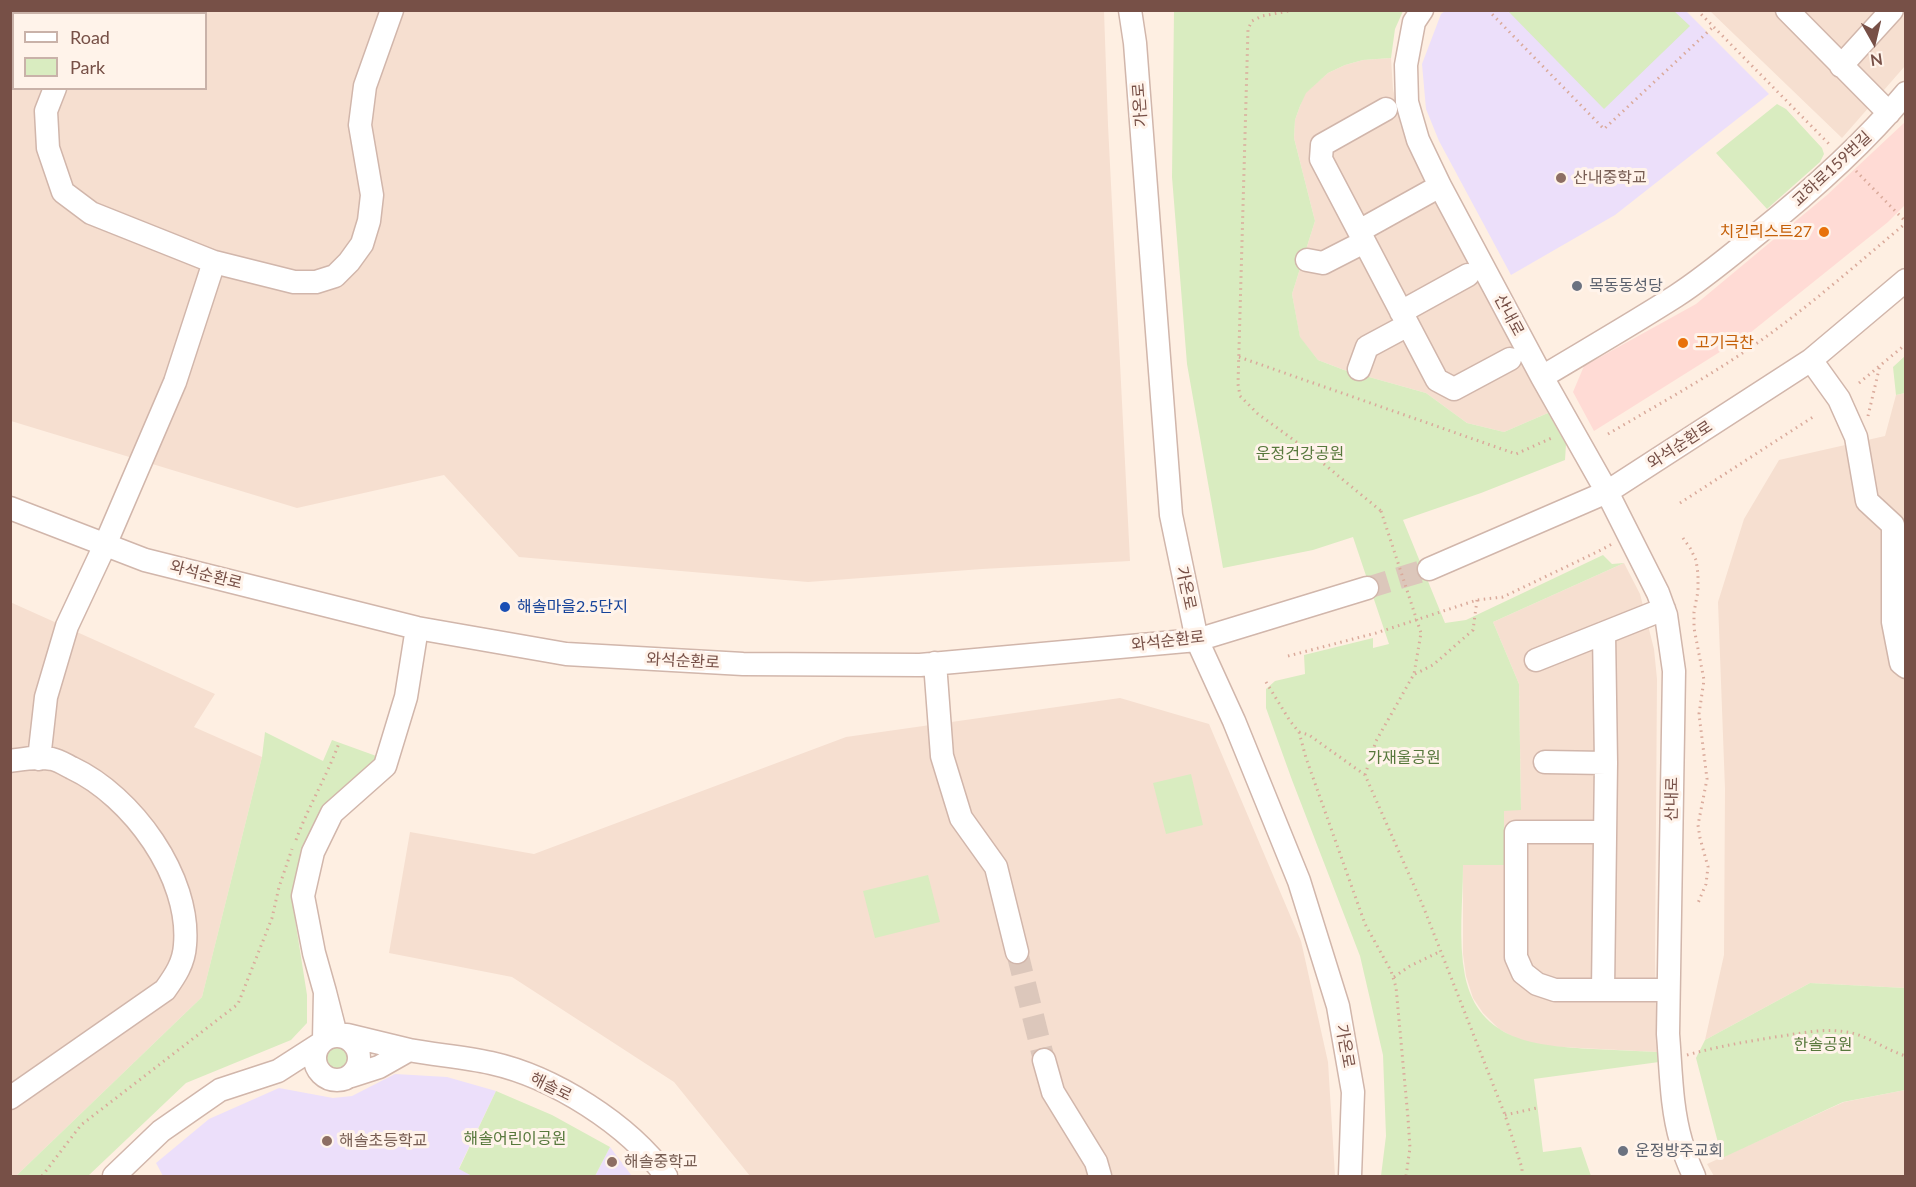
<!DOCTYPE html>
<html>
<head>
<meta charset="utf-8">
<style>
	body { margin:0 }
	#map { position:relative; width:1916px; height:1187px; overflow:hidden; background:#feefe2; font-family:Lato,sans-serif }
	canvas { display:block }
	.frame { position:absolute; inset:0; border:12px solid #775047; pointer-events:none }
	.legend { position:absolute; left:12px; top:12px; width:195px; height:78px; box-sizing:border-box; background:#fff3ea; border:2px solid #c9b2a9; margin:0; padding:8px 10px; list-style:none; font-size:18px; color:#775047 }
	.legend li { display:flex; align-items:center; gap:12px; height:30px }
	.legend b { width:30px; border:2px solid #c9b2a9 }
	.north { position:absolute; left:1844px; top:12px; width:60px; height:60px; -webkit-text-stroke:4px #fff3ea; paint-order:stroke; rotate:172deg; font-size:16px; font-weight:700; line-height:24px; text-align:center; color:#775047 }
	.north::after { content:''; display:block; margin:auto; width:21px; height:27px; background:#775047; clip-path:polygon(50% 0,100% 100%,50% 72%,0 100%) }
</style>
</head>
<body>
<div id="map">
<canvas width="1916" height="1187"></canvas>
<div class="frame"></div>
<ul class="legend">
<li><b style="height:8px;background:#fff"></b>Road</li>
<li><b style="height:16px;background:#d9ecc0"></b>Park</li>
</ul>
<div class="north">N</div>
</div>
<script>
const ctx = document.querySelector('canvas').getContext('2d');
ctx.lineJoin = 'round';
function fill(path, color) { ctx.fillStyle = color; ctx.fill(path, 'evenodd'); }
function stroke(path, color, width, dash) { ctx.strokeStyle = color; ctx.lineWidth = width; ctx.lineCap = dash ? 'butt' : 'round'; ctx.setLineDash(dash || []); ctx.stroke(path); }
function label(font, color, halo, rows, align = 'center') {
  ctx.font = font + ' Lato,"Noto Sans KR",sans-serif'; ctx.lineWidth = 6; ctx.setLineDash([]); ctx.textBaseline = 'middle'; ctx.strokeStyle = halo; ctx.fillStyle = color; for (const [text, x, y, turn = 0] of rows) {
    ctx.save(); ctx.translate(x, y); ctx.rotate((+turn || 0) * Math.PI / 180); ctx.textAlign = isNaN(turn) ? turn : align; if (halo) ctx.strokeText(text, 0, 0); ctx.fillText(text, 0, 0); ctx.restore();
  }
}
const residential = new Path2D(`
	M11,11h1093l4,114 22,436 -148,8 -174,13 -289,-25 -75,-82 -147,33 -286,-87zM14,14h192v74h-192z
	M1710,11h195v55l-63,72z
	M1391,58l2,31 8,37 147,287 -44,19 -37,-9 -41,-30 -82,-23 -26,-10 -18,-22 -8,-44 23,-73 -21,-83 1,-18 5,-14 5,-13 23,-20 17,-8 18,-5z
	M1905,393v595l-95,-5 -105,57 19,-85 1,-166 -7,-187 26,-83 35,-59 106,-24 11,-41z
	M1624,563l16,31 14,55 3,30 -2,282 2,91 -115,-6 -23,-6 -20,-11 -16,-16 -10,-15 -7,-22 -3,-22v-89h41v-55h17l-2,-126 -26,-62z
	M10,602l205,92 -21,33 68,30 -60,240 -186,179h-6z
	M1120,698l89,26 92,217 27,121 7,114h-585l-76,-94 -162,-105 -123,-24 21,-121 124,22 312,-117z
	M1905,1090v86h-191l-7,-12 137,-62z`);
const commercial = new Path2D(`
	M1905,122v83l-17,17 -138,111 -156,98 -21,-39 11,-26 112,-62 131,-109z`);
const education = new Path2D(`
	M1445,11h241l83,83 -154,121 -104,60 -72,-134 -13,-32 -4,-45 19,-50z
	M395,1074l52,3 49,14 -37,77 13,8h-309l-7,-13 53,-44 70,-31 54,10 19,-2z
	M610,1147l22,29h-37z`);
const green = new Path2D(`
	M1174,11h229l-8,18 -4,29 -28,2 -18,5 -17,8 -22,20 -6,13 -5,14 -1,18 21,83 -23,73 8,43 18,23 26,10 82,23 41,30 37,9 44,-19 18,31 -1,16 -84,33 -78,27 42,103 21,-3 137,-65 9,9 12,-1 -131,59 26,62 2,126 -17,1v54h-41c0,36 -5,75 2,111 14,66 72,70 128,73 21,1 43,2 64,3l2,10 -125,17 9,73 38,-5 10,29h-210l5,-40 -3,-81 -23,-99 -68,-176 -26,-72v-19l9,-8 30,-7 -1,-19 69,-17v10l16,-4 -36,-107 -40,13 -90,18 -36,-204 -15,-187z
	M1508,11h166l16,15 -86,83z
	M1777,104l9,5 36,39 2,6 -4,8 -53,47 -51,-56z
	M1905,356v37l-9,2 -3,-28z
	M265,732l58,29 9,-21 47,17 -80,105 -4,57 12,76v28l-16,17 -105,43 -98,93h-72l186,-179 60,-240z
	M1191,774l12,51 -37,9 -13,-51z
	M928,875l12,47 -65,16 -12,-47z
	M1810,983l95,5v102l-62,12 -121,56 -26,-100 9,-18z
	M332,1042l18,5c16,26 -29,40 -29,8z
	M496,1091l56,24 58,32 -15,29h-123l-13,-7z`);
const minorTunnel = new Path2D(`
	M1367,588l62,-19
	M1017,952l27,108`);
const path = new Path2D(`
	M1294,10l-32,6 -10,5 -4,8 -10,355 2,12 18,18 44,32 79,65
	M1488,10l116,119 109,-102
	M1697,10l134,136
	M1856,171l50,51
	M1239,357l277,97 38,-17
	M1859,383l47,-39
	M1868,416l12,-51
	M1608,434c51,-30 104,-59 152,-93 51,-36 98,-78 146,-118
	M1680,503l136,-88
	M1683,538l7,10 6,12 2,14v17l-4,21v16l10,52 -5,34 8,65 -9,46 2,13 8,29 -2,17 -8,19
	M1288,656l88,-23 101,-33 26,-3 96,-46 13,-7
	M1415,674l18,-9 40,-35 4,-30
	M1266,682l24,39 9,11 10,3 56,40 58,131 82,209 17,53v8
	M1299,732l7,26 59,166 26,47 5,16 12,131 2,30 -4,28
	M1365,775l11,-34 38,-67 7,-41
	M296,840c12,-33 31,-64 43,-97
	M1394,977l16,-11 29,-14
	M1687,1055c33,-9 62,-14 95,-19 21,-3 43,-8 64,-4 22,3 39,18 60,24
	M1505,1115l32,-7
	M42,1176l39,-51 157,-121 34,-86 7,-31 13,-38`);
const minor = new Path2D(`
	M1130,10l5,33 36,472 26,125 37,81 65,160 39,125 15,86 -3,84
	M1422,10l-8,12 -8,43 1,37 11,38 22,46 102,191 65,115 51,101 8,22 8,56 -6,363c3,36 3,73 13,107 3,12 8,24 13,35
	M1787,10l102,103
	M82,14l1,-4
	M1841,66l51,-56
	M55,88l-9,23 2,37 15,44 28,21 123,49 80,20h22l19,-6 14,-14 13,-18 7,-23 3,-26 -12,-70 5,-39 27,-76
	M1386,109l-64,36 -1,14 116,221 17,9 56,-30
	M1359,231l81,-45
	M1307,260l16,3 41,-21
	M1401,312l67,-37
	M1811,360l28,39 17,38 11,64 26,24v97l8,41 5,4
	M1359,369l8,-22 41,-22
	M1542,377c45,-27 90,-53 134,-81 28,-18 54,-40 80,-61 54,-43 105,-88 150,-142
	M10,508l135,52 272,68 149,26 177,10 177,1 277,-25 170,-52
	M1429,569l178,-77 204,-132 95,-80
	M1536,660l128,-51
	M935,663l7,93 19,62 35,49 21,85
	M39,759l7,-62 21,-71 38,-81 70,-163 39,-120
	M10,761c13,-2 29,-5 42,-2 6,1 14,6 20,9 60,28 119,109 113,177 -1,18 -10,31 -20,45l-155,108
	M1545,762l61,1
	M1605,832h-89v125l7,16 14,11 18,6h113
	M1603,990l3,-227 -2,-130
	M325,992l-11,-39 -11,-57 10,-44 19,-39 53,-47 21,-69 11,-69
	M315 1058a22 22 0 1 1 44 0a22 22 0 1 1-44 0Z
	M324,1040l1,-48 11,43h11l62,15 -30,17 -28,9
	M409,1050c27,5 55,7 82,13 63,14 137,61 175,113
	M1044,1060l9,32 43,70 4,14
	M114,1176l47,-45 59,-41 58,-19 42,-27`);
const pathBridge = new Path2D(`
	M1381,511l40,122`);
const markers = [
	[1561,178,6,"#8d6e63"],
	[1824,232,6,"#e8710a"],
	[1577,286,6,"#6b7280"],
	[1683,343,6,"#e8710a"],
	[505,607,6,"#1a4fb4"],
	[327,1141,6,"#8d6e63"],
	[1623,1151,6,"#6b7280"],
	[612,1162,6,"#8d6e63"]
];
const streetNames = [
	["가온로",1140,105,-94],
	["교하로159번길",1832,169,-43],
	["산내로",1509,315,62],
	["와석순환로",1680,445,-33],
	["와석순환로",206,575,14],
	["가온로",1186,588,78],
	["와석순환로",1168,641,-7],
	["와석순환로",683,661,3],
	["산내로",1672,799,-89],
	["가온로",1345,1046,80],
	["해솔로",551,1087,26]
];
const educationNames = [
	["산내중학교",1573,178],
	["해솔초등학교",339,1141],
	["해솔중학교",624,1162]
];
const foodNames = [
	["치킨리스트27",1812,232],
	["고기극찬",1695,343,"left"]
];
const worshipNames = [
	["목동동성당",1589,286],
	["운정방주교회",1635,1151]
];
const parkNames = [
	["운정건강공원",1300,454],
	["가재울공원",1404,758],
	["한솔공원",1823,1045],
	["해솔어린이공원",515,1139]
];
const transitNames = [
	["해솔마을2.5단지",517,607]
];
fill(residential, '#f6dfd0');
fill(commercial, '#ffdbd5');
fill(education, '#ecdffa');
fill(green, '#d9ecc0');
stroke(minorTunnel, '#dcc7bb', 22, [22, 11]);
stroke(minor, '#d1b6ab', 25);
stroke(path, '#daaa9b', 3, [1.5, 4.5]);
stroke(minor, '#fff', 22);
stroke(pathBridge, '#daaa9b', 3, [1.5, 4.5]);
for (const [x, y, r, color] of markers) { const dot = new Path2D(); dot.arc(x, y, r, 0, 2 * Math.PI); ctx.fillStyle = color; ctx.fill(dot); stroke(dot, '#fff3ea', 2); }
label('16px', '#775047', '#fff3ea', streetNames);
label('16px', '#785e54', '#fff3ea', educationNames, 'left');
label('16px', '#c56008', '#fff3ea', foodNames, 'right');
label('16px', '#5b616d', '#fff3ea', worshipNames, 'left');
label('16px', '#57783c', '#fff3ea', parkNames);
label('16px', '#164399', '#fff3ea', transitNames, 'left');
</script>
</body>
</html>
